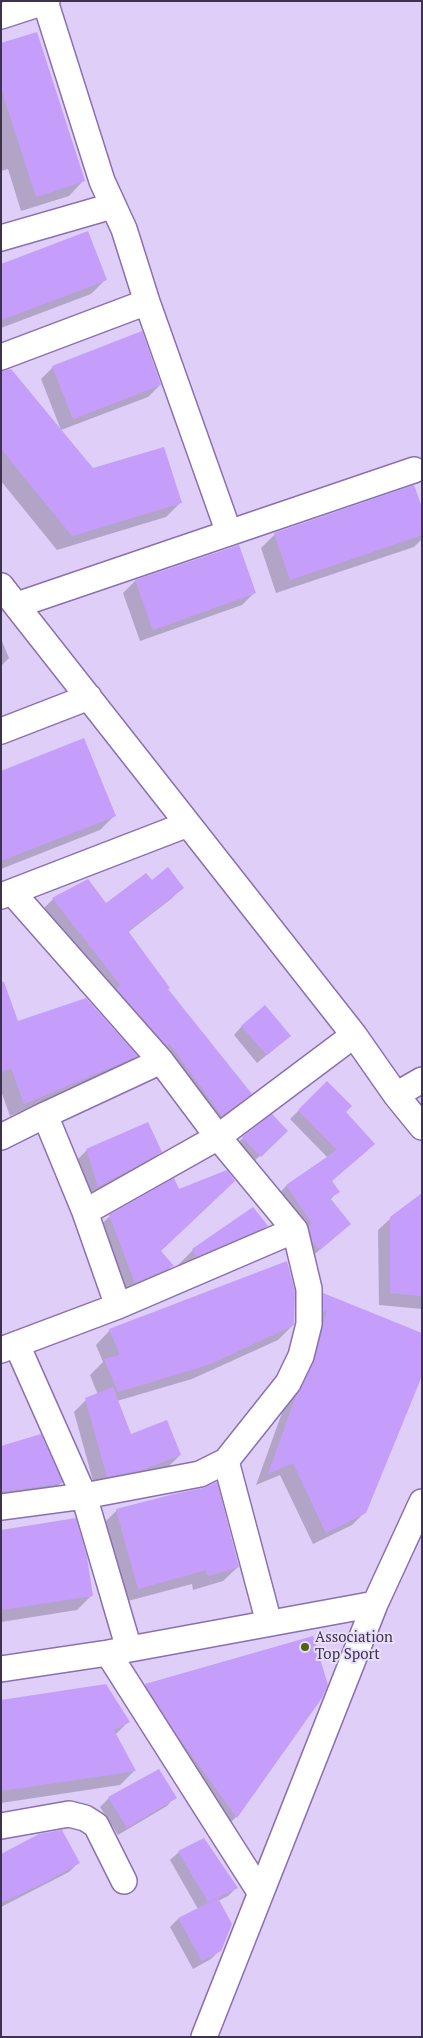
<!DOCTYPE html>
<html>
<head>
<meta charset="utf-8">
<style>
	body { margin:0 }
	#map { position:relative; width:423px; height:2038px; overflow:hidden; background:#decef8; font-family:"PT Serif",serif }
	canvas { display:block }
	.frame { position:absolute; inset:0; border:2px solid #3e334f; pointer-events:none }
</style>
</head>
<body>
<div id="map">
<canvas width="423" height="2038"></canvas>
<div class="frame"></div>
</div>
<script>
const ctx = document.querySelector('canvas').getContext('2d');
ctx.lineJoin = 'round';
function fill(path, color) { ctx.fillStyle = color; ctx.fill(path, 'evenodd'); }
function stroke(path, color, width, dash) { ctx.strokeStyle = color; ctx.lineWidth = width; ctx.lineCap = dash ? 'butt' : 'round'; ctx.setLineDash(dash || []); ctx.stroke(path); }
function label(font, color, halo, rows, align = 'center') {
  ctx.font = font + ' "PT Serif",serif'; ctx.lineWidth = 4; ctx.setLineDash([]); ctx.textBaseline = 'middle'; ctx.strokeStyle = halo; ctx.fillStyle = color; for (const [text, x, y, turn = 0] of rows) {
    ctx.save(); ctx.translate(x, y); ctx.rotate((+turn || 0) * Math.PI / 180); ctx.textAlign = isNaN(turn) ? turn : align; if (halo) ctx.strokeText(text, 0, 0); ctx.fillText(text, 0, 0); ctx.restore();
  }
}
const shadow = new Path2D(`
	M1,44l82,137 -14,15 -48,15 -13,-42 -7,2z
	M1,265l105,14 -15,15 -90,34z
	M53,367l107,18 -12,12 -87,33 -20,-51z
	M1,375l91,95 88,33 -14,14 -109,33 -56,-69z
	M422,511v28l-8,8 -138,46 -15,-45 14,-14z
	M135,581l119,12 -12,12 -102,36 -17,-48z
	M1,639l8,19 -8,8z
	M1,772l114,43 -15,15 -99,39z
	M88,881l18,24 45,-23 31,6 -11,11 -44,34 40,56 83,105 -11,10 -28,22 -169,-216 11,-11z
	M1,978l16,44 119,34 -14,13 -112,47 -9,-25z
	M242,1026l48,10 -33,27 -23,-28z
	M327,1083l18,29 -14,69 7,10 -8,9 11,32 -31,26 -32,-63 8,-9 42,-28 -38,-39z
	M243,1138l34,2 -26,24 -17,-18z
	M87,1150l73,2 -12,12 -62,35 -11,-37z
	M422,1199v110l-43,-4 -1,-75 13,-12z
	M253,1209l13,17 -14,14 -71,31 -3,-6 15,-15z
	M110,1216l50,35 12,15 -14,15 -38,16 -25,-67z
	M324,1295l98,39 -57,178 -13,13 -39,19 -33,-69 -24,10 27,-75 20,-37 8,-66z
	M293,1325l-15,15 -86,39 -75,22 13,34 50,20 -12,12 -39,15 -34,6 -21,-76 12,-12 12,-5 -8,-20 13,-13 -7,-17 14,-15z
	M1,1445l1,2 59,36 -14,14 -46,7z
	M117,1510l121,57 -15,14 -30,9 -1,-6 -68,18 -22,-77z
	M1,1531l91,64 -15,15 -76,12z
	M312,1637l9,60 -85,120 -14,14 -91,-131 15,-15z
	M1,1701l127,21 -13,13 19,36 -14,14 -119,18z
	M175,1797l-8,9 -49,29 -18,-28 9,-9z
	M179,1852l58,35 -9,9 -10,5 2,49 -9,9 -18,10 -23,-42 8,-8 20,-10 -28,-49z
	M1,1856l77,7 -9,9 -68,35z`);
const building = new Path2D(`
	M37,32l48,149 -49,16 -35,-109v-45z
	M88,231l19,49 -106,40v-56z
	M142,331l19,54 -88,34 -21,-53z
	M11,369l82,99 71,-21 18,56 -110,33 -71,-87v-78z
	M414,485l8,22v28l-132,45 -16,-47z
	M239,545l17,48 -103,37 -18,-50z
	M84,738l32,78 -115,45v-90z
	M168,867l16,21 -56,43 42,57 -2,1 84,105 -30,22 -52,-72 -4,1 -50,-57 5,-2 -69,-88 36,-19 18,24 40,-30 6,7z
	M1,982h3l14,39 68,-23 52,58 -114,48 -13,-36 -10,4z
	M265,1005l26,31 -24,19 -26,-29z
	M327,1081l25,25 -6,6 29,32 -43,37 8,11 -10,6 21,26 -31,26 -8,-9 -3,-15 3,-3 -26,-38 51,-35 -39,-40z
	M272,1114l16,17 -27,26 -19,-20z
	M148,1122l14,30 -64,35 -12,-38z
	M227,1170l8,11 -74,70 13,15 -39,17 -26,-68 65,-37 5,11z
	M422,1193v103l-32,-3v-76z
	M253,1207l15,19 -72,31 -4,-8z
	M287,1261l8,30 -1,34 -86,40 -90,27 -14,-33 16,-4 -11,-26z
	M323,1293l99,40v43l-56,137 -40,20 -33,-70 -25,11 28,-78 19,-37 12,-49 -4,2z
	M113,1387l18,47 36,-14 14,35 -39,15 -35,7 -22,-79z
	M41,1434l22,49 -62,9v-46z
	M217,1482l22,85 -31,9 -2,-6 -68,19 -22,-80 58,-15 29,-6z
	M76,1518l11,39 6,39 -92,14v-80z
	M313,1636l15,49 -6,13 -85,120 -62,-86 -30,-48z
	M106,1684l24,38 -16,8 22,41 -135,20v-91z
	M159,1769l18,29 -50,30 -19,-31z
	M62,1830l18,33 -38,21 -41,19v-49l38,-20z
	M204,1838l34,50 -30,14 -30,-51z
	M218,1898l14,26 -11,27 -19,10 -24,-43z`);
const minor = new Path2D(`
	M45,1l57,180 22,48 23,73 82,231
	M1,16l46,-15
	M1,238l111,-32
	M1,357l146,-55
	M1,586l353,449 42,60 26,32
	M17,605l397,-135
	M1,731l88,-34
	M1,896l187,-72
	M396,1095l26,-15
	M45,1115l116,-54
	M1,1137l44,-22 40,97 33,94 -117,44
	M85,1212l133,-75 136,-102
	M118,1306l177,-76
	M17,1345l67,151 45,153
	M226,1461l43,162
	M1,1507l83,-11 116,-22 26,-13 62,-78 13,-27 8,-32v-35l-14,-59 -77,-93 -57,-76 -149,-169
	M108,1653l152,239
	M1,1669l107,-16 267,-49
	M1,1826l68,-12 16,4 11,7 28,56
	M204,2037l171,-433 47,-102`);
const markers = [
	[305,1647,5,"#4f630c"]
];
const poiNames = [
	["Association",315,1638],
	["Top Sport",315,1655]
];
fill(shadow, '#0003');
fill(building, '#c59efb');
stroke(minor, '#8b70b1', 28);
stroke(minor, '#fff', 25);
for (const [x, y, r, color] of markers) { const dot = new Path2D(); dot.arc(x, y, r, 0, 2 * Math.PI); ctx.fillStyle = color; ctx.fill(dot); stroke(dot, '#e8defa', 2); }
label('15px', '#3e334f', '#e8defa', poiNames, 'left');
</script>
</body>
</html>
